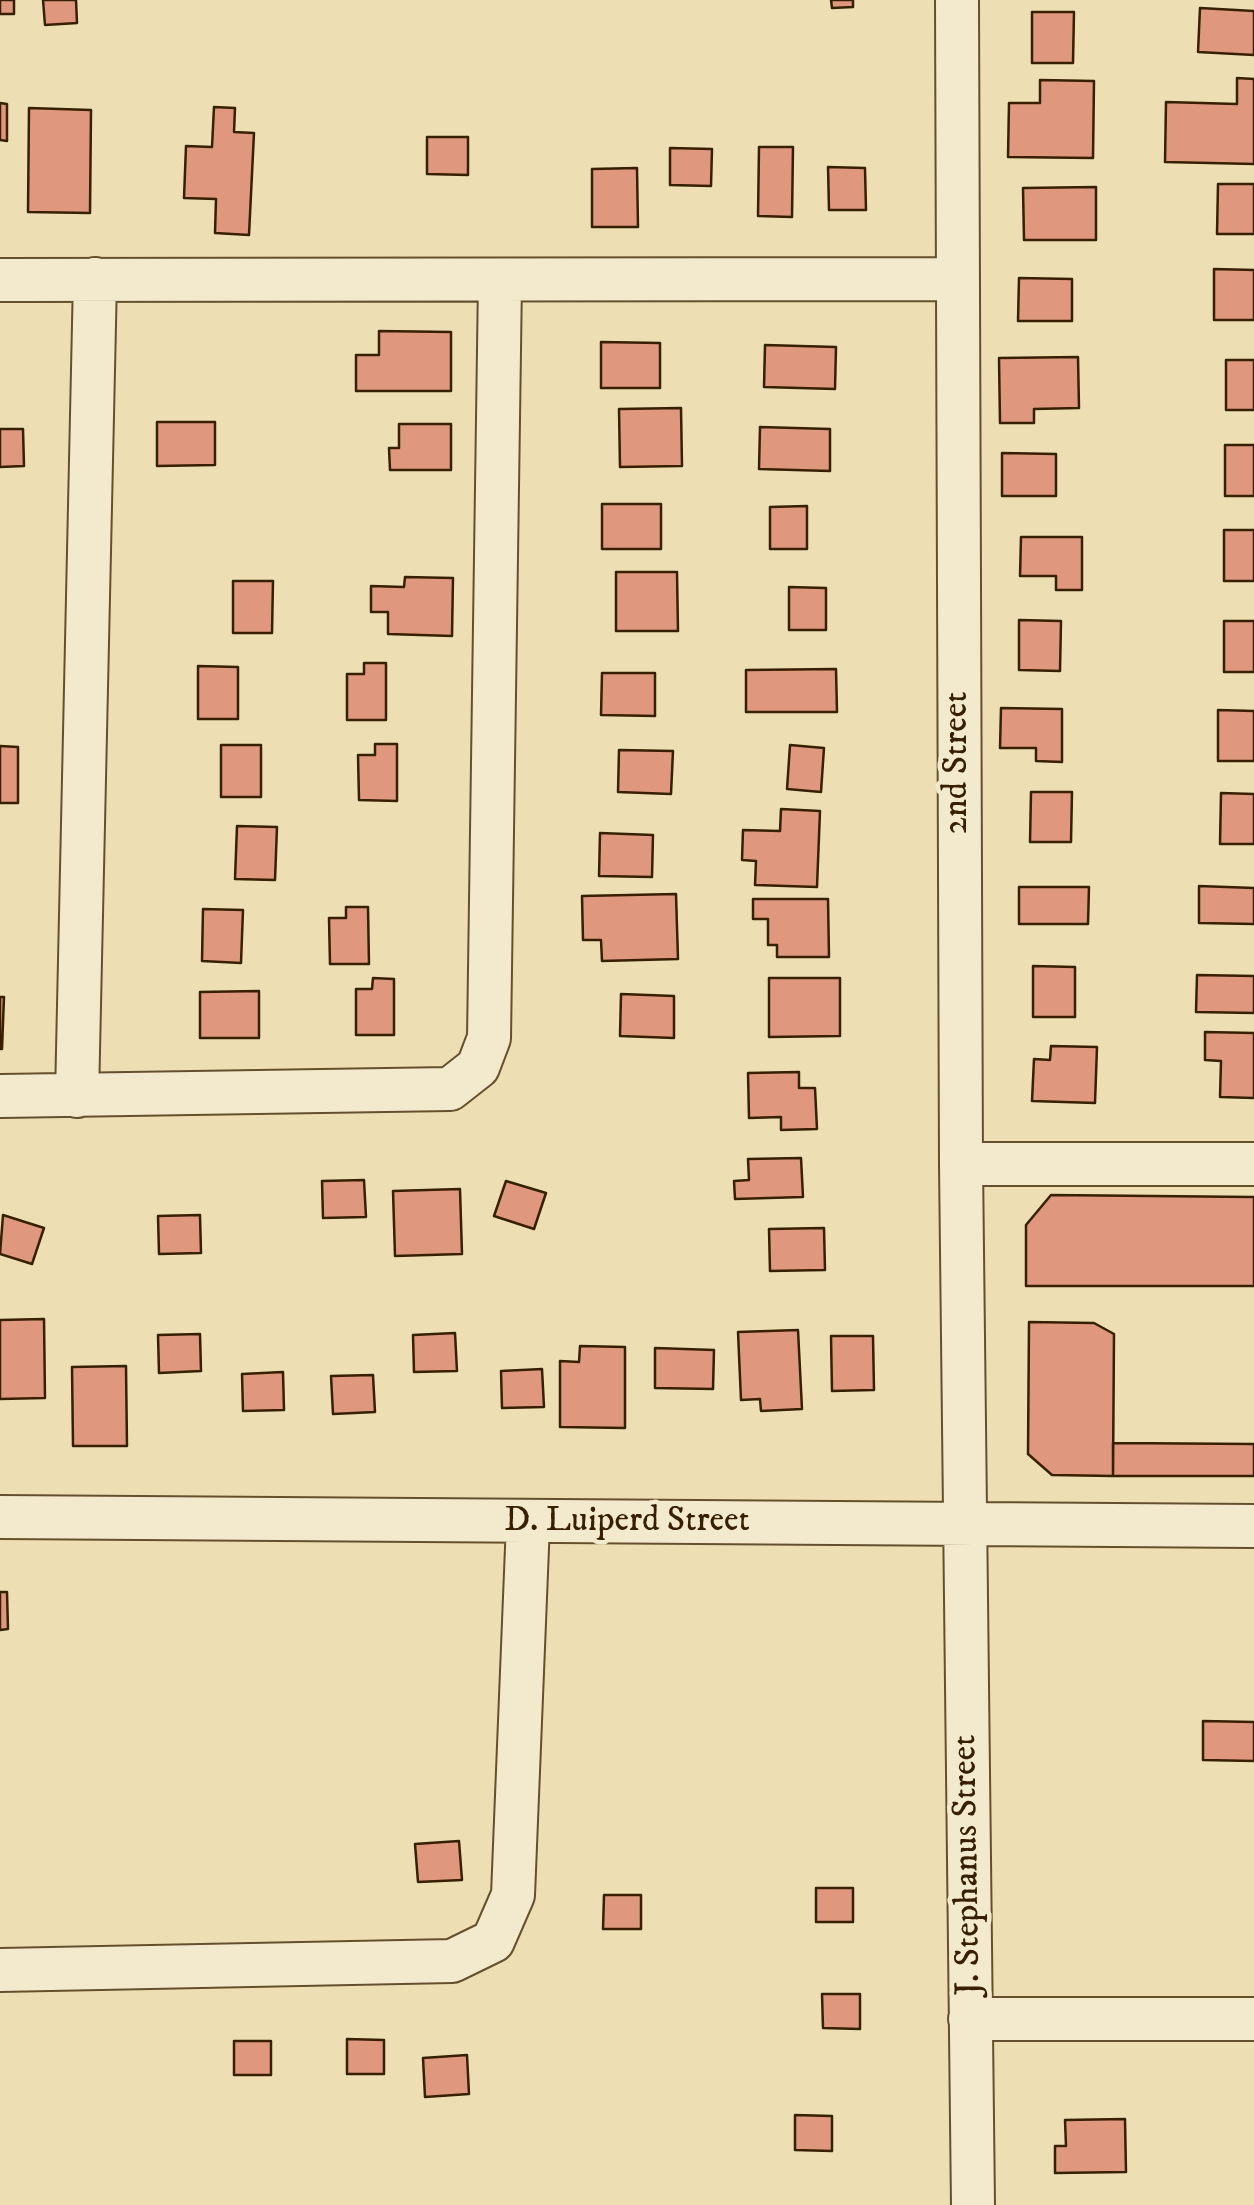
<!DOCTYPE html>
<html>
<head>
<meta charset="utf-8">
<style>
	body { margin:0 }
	canvas { display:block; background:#eddfb3 }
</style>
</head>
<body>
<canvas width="1254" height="2205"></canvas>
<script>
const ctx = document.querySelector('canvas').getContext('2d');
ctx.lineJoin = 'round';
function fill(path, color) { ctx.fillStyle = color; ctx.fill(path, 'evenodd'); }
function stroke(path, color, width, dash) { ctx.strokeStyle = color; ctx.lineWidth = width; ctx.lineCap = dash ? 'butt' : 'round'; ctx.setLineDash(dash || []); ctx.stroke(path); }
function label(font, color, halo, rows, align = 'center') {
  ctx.font = font + ' "IM FELL DW Pica",serif'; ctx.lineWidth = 9; ctx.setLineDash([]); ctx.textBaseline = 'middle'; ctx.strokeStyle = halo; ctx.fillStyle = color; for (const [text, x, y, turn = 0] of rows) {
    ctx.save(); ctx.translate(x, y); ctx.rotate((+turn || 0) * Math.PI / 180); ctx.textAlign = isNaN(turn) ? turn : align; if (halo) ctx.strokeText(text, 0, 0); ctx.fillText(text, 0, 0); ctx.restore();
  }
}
const building = new Path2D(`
	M0,0h14v14h-14z
	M43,0h33l1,23 -32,2z
	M831,0h22v7l-21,1z
	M1200,8l54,3v44l-56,-3z
	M1032,12h42l-1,51h-41z
	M1237,78l17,1v85l-89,-2 1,-60 71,2z
	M1040,80l54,1 -1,77 -85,-1 1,-54h31z
	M0,103l7,1v37l-7,-1z
	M214,107l21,1 -1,24 20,1 -5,102 -34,-2 1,-34 -32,-1 2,-52 26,1z
	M29,108l62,2 -1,103 -62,-1z
	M427,137h41v38l-41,-1z
	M759,147h34l-1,70 -34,-1z
	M670,148l42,1 -1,37 -41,-1z
	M828,167l37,1 1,42h-37z
	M637,168l1,59h-46v-58z
	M1218,184h36v50h-37z
	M1096,187v53h-72l-1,-52z
	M1214,269l40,1v50h-40z
	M1019,278l53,1v42h-54z
	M379,331l72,1v59h-95v-36h23z
	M601,342l59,1v45h-59z
	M765,345l71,2 -1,42 -71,-2z
	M1078,357l1,51 -45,1v14h-34l-1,-65z
	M1226,360h28v50h-28z
	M681,408l1,58 -62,1 -1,-58z
	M157,422h58v43l-58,1z
	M399,424h52v46h-61l-1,-22h10z
	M760,427l70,2v42l-71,-2z
	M0,429h23l1,37 -24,1z
	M1225,445h29v51h-29z
	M1002,453l54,1v42h-54z
	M602,504h59v45h-59z
	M807,506v43h-37v-42z
	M1224,530h30v51h-30z
	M1021,537h61v53h-26v-14h-36z
	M616,572h61l1,59h-62z
	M405,577l48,1 -1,58 -64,-2v-22h-17v-26l33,1z
	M233,581h40l-1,52h-39z
	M789,587l37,1v42h-37z
	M1019,620l42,1 -1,50 -41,-1z
	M1224,621h30v51h-30z
	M364,663h22v57h-39v-46h17z
	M198,666l40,1v52h-40z
	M836,669l1,43h-91v-42z
	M602,673h53v43l-54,-1z
	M1001,708l61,1v53l-26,-1v-13h-36z
	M1218,710l36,1v50h-36z
	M375,744h22v57l-38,-1 -1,-45h17z
	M221,745h40v52h-40z
	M790,745l34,3 -3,44 -34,-3z
	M0,746l18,1v56h-18z
	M619,750l54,1 -2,43 -53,-2z
	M1031,792h41l-1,50h-41z
	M1221,793l33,1v50h-34z
	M781,809l39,2 -3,76 -62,-2 1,-24 -14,-1 1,-30 37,1z
	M237,826l40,1 -2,53 -40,-1z
	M600,833l53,2 -1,42 -53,-1z
	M1199,886l55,2v36l-55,-1z
	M1019,887h70l-1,37h-69z
	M676,894l2,65 -76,2 -1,-21h-18l-1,-44z
	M753,899h75l1,58h-52v-12h-9v-26h-15z
	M346,907h22l1,57h-39l-1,-46h17z
	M203,909l40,1 -2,53 -39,-2z
	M1033,966l42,1v50h-42z
	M1197,975l57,1v37l-58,-1z
	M373,978l21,1v56h-38v-46h16z
	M769,978h71v58l-71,1z
	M259,991v47h-59v-46z
	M621,994l53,2v42l-54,-2z
	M0,997h4l-2,52h-2z
	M1205,1032l49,1v65l-34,-1 1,-36 -16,-1z
	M1051,1046l46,1 -2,56 -63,-2 2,-42 16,1z
	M799,1072v16h16l2,41 -36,1v-13l-32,1 -1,-45z
	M801,1158l2,39 -68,2 -1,-18 15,-1 -1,-21z
	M364,1180l2,37 -43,1 -1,-37z
	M506,1181l40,12 -12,36 -40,-13z
	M460,1189l2,65 -67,2 -2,-65z
	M1051,1195l203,2v89h-228v-61z
	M3,1215l41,13 -12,36 -32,-10z
	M200,1215l1,38 -42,1 -1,-38z
	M824,1228l1,42 -55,1 -1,-42z
	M44,1319l1,79 -45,1v-79z
	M1029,1322l65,1 20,11 -1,142 -61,-1 -24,-21z
	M798,1330l4,79 -41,2 -1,-12 -19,1 -3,-68z
	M455,1333l2,38 -43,1 -1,-37z
	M200,1334l1,37 -42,2 -1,-38z
	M831,1336h42l1,54 -42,1z
	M580,1346l45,1v81l-65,-1v-66l19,1z
	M655,1348l59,2 -1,39 -58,-1z
	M126,1366l1,80h-54l-1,-79z
	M542,1369l2,38 -42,1 -1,-37z
	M283,1372l1,38 -41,1 -1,-37z
	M373,1375l2,37 -42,2 -2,-38z
	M1113,1443l141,1v32h-141z
	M0,1592h7l1,37 -8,1z
	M1203,1721l51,1v39l-51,-1z
	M459,1841l3,39 -44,2 -3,-38z
	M816,1888h37v34h-37z
	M604,1895h37v34h-38z
	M822,1994h38v35l-37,-1z
	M347,2039l37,1v34h-37z
	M234,2041h37v34h-37z
	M467,2055l2,39 -44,3 -2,-39z
	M795,2115l37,1v35l-37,-1z
	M1125,2119l1,53 -71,1v-27h11l-1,-26z`);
const minor = new Path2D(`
	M957,0l4,1164 12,1041
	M0,280l957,-1
	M0,1096l450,-7 28,-22 11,-29 11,-757
	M77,1096l18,-817
	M961,1164h293
	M0,1517l1254,9
	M0,1970l452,-9 41,-20 20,-46 15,-372
	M970,2019h284`);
const streetNames = [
	["2nd Street",959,763,-90],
	["D. Luiperd Street",627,1523],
	["J. Stephanus Street",969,1865,-91]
];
fill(building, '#df977e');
stroke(building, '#372000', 2.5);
stroke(minor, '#64502d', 46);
stroke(minor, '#f3eace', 42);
label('35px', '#372000', '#f3eace', streetNames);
</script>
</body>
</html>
